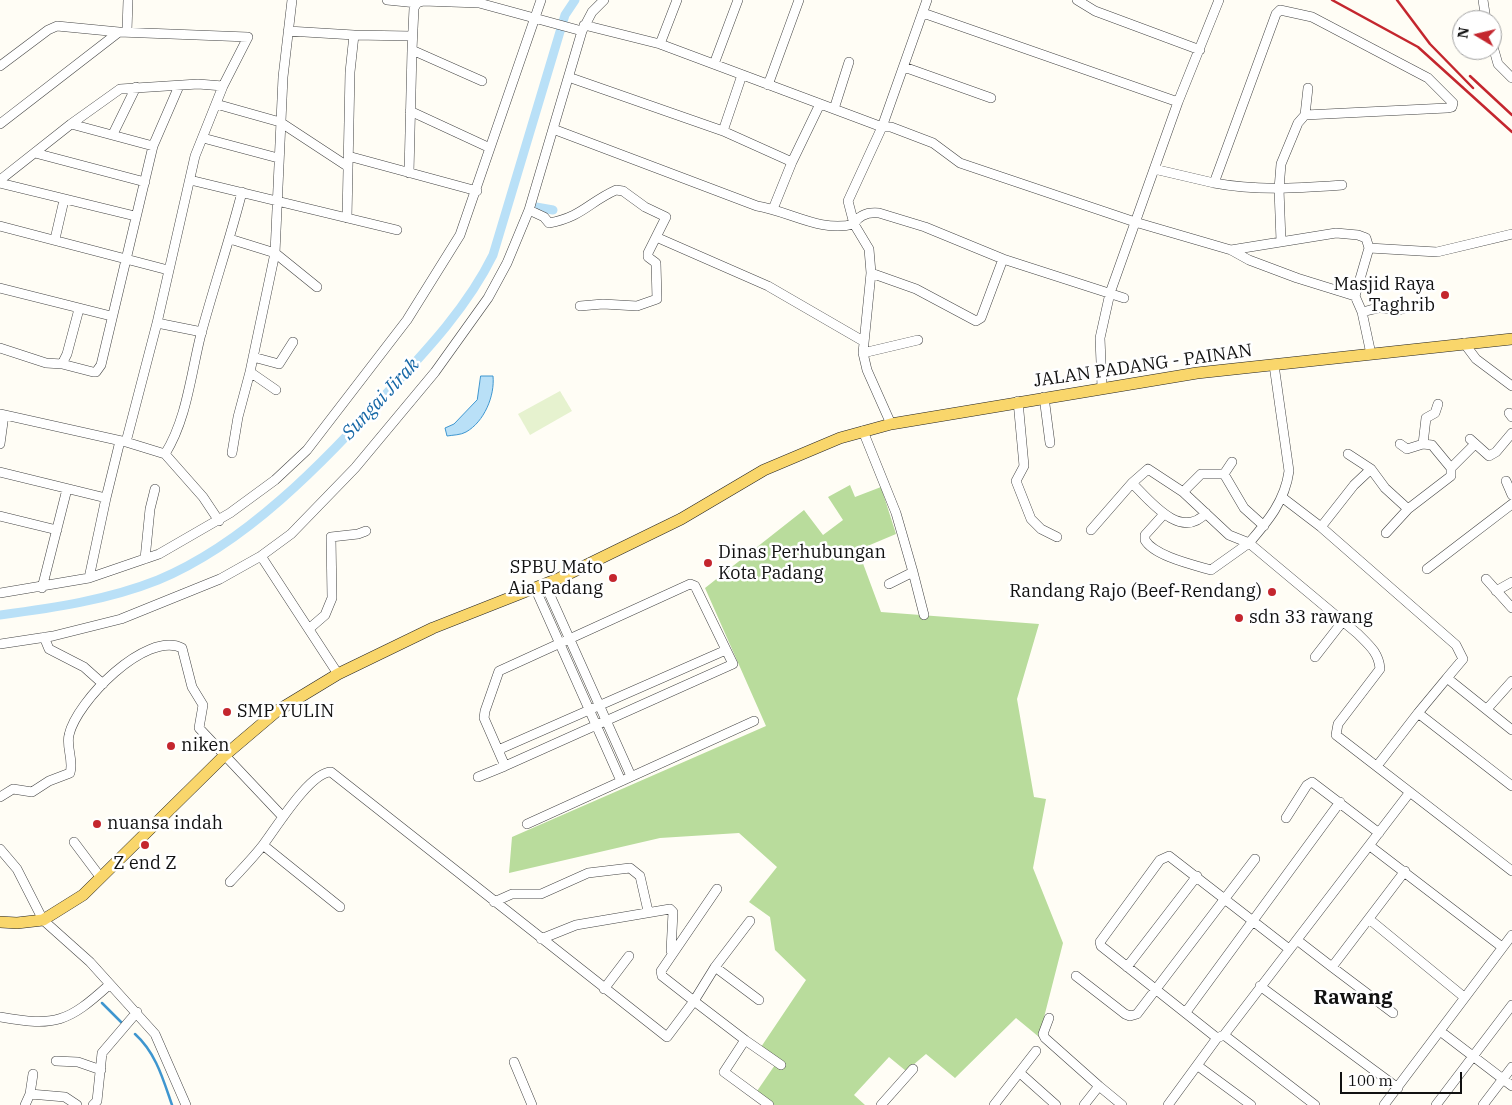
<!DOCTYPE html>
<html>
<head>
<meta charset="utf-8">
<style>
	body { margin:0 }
	#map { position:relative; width:1512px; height:1105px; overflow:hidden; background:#fffdf5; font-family:"IBM Plex Serif",serif }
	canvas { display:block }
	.north { position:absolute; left:1452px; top:10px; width:50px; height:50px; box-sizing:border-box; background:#fff; border:1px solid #a0a0a0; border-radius:50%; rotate:279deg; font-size:14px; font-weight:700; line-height:20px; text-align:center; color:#111 }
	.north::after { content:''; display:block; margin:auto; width:18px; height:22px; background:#c4262e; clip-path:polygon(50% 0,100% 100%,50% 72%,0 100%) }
	.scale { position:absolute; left:1340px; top:1072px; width:122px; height:22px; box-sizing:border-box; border:2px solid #111; border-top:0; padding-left:6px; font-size:15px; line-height:18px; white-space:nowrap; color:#111; -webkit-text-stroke:4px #fff; paint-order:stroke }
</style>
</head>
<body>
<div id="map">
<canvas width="1512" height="1105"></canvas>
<div class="north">N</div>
<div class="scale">100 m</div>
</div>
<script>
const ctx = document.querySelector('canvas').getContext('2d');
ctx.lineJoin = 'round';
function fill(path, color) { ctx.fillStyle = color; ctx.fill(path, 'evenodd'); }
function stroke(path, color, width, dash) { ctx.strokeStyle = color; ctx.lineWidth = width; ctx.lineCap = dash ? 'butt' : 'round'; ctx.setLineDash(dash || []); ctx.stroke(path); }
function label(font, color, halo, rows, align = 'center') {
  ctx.font = font + ' "IBM Plex Serif",serif'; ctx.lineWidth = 5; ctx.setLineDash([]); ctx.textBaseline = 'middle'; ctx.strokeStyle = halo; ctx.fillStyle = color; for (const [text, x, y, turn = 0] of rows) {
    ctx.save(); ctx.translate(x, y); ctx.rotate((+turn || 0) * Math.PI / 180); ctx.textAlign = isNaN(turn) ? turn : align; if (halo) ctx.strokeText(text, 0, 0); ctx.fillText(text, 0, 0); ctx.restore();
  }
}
const forest = new Path2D(`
	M850,485l5,12 26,-10 15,47 -38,16 23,62 158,12 -22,75 17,98 12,2 -13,69 30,75 -24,94 -23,-19 -61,60 -29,-24 -20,17 -17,-14 -35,38 11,10h-95l-15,-11 22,-32 -18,-12 47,-70 -31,-30 -5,-33 -21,-15 28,-35 -38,-34 -79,5 -151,35 3,-36 254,-111 -61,-138 99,-78 19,25 20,-15 -15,-23z`);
const pitch = new Path2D(`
	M560,391l12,20 -42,24 -12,-21z`);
const water = new Path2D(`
	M481,376h12c2,20 -9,46 -27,56 -5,3 -13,3 -19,4l-2,-8 9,-4 23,-24z`);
const stream = new Path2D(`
	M102,1003l21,21
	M135,1034c21,19 28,45 37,71`);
const canal = new Path2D(`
	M536,207l17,3
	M0,615c53,-7 108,-15 158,-35 89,-37 163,-116 227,-185 40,-43 82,-87 108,-140l72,-240 10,-15`);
const minor = new Path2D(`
	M292,0l-9,77 -8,176 42,34
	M387,0l30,3
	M1077,0l18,11 105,39
	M1483,0l3,20
	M923,13l255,89
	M584,25l76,19 222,83h9l42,16 27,20 175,59 96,28 18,10 48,18 58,18 7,16 9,42
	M127,31l1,-31
	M288,31l66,4 -4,37 -3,146
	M354,35l57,1
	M1492,43l6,21 14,14
	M660,44l17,-44
	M412,50l2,-42 3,-5 6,-2 56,2 103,28
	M714,64l24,-64
	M0,66l48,-36 9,-4 62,6 129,5 -25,49 -28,70 -38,167 -31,119
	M904,67l87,31
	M574,79l149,52 19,-56
	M768,85l31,-85
	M216,104l64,18 67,44
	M834,109l15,-47
	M410,111l80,37
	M1305,115l3,-27
	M0,124l119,-92
	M71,124l82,22
	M553,129l204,77c32,5 64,27 97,18 5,-9 14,-12 25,-11l46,14 78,32 -22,59 -5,3 -60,-32 -45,-16
	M723,131l69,31
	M113,134l23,-47
	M203,138l75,20
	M35,153l110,29
	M348,156l129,35
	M1154,169l60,14 62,-169 4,-4 32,7 116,61 25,25 -1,4 -5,1 -142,7 -7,8 -17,41 -2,25 2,52
	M409,173l3,-123 70,31
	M0,180l71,-56 49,-35 78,-5 25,2
	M190,180l207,50
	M0,183l135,33
	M1214,183c43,8 84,5 128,2
	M773,209l19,-47 28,-58
	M529,210l15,7 5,6c33,-6 40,-21 67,-33l7,1 22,16 21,10 -18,36v4l8,6 1,36 -20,7 -34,-2 -23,2
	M0,226l168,44
	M656,237l112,49 95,55
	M55,239l9,-39
	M230,239l45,14 -25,119
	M1369,248l68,4 75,-18
	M1231,250l105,-17 22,2 8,3 3,10 -14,48
	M1003,259l121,39
	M0,288l111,28
	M1362,312c5,-1 11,-3 16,-4 14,-1 17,6 31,-2
	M157,323l45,9
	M1464,343l12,16 36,27
	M0,348l46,15 16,1 5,-10 12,-45
	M863,353l55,-13
	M253,357l26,7 14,-22
	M62,364l31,8h3l5,-7 52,-219 26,-60
	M1274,365l15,106c-4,30 -21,50 -40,72l109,91c11,11 21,19 22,35l-42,55 -2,11 176,136
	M1102,387l-2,-49 10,-45 68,-191 41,-102
	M1044,397l6,46
	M1018,401l6,65 -8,15 15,38 10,10 16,8
	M1509,413l3,4
	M0,414l126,28 39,12c22,-35 26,-81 36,-120 13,-48 29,-95 41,-142
	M891,424l-24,-54 -4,-17 8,-80 -2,-24 -15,-25 -6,-23 34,-74 45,-127
	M863,431l33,82 17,59 -24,12
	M1470,439l19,17 7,-4 16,-19
	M0,444l4,-29
	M1423,444l3,-26 9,-5 3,-9
	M232,453l6,-36 12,-45 26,18
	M165,454l38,43 16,24
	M1348,454l23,15 14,19 23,21 43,-33v-8l-19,-23 -9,-1 -16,5 -7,-5
	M1451,468l24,-24
	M0,472l106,26
	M1224,474l20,34 20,18
	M1506,481l6,14
	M1132,483c18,18 49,58 74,30
	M1183,492l18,-18h23l8,-12
	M1283,498l38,29 135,118 7,14 -16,19
	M1164,514l-19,21v5c9,16 49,25 66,30l38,-27
	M0,516l57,14
	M1321,527l33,-42 17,-16
	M1091,530l41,-47 16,-14 35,23 46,43 20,8
	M1386,533l22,-24
	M261,556l77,118
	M145,559l5,-50 5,-20
	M1427,569l85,-65
	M913,572l11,43
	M89,578l17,-80 14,-57
	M1486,579l26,29
	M545,584l86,192
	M42,588l25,-99
	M535,588l86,193
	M1496,591l16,-9
	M0,593l89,-15 70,-24 71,-41 45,-33 32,-30 100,-130 53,-85 81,-235
	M310,628l15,-13 7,-17 -1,-61 27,-3 8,-3
	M44,637l5,12 35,18 19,17
	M0,644l53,-8 68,-17 99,-40 41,-23 30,-22 64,-66 80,-96 53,-74 19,-35 22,-53 53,-179 10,-19 12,-12
	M1315,657l28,-36
	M1487,709l25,-28
	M1418,713l29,-35 65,52
	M498,750l228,-100
	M1377,766l41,-53 94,73
	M478,777l27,-11 228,-102 -38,-78 -5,-2 -191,87 -14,40 -1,7 21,48
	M0,797l13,-8 19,3 17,-11 21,-8c4,-12 -4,-26 -1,-38 7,-33 77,-105 113,-87l10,39 11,18 -4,23 84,89
	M1286,818l21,-33 5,-3 67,51
	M527,824l227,-103
	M74,842l27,36
	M263,845l77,62
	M1370,846l132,101
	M0,849l17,20 26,51 47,42 65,72 31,71
	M230,882c11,-12 23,-24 33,-37 13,-17 47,-73 68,-73l336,265 27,-36 -32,-25 -1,-5 56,-82
	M494,902l18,-8h29l47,-21 42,-5 10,8 8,35
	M1369,919l95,78
	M750,921l-35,46 -21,34 51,39 -21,32 45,33
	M541,939l35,-14 94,-16 3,3 -2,39
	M1297,940l35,27 73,-96
	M715,967l44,33
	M1127,967l70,-91
	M1332,967l61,46
	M1076,976l49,38 5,2 7,-2 118,-155
	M1260,986l138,102
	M604,989l25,-33
	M1186,1012l154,-210
	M0,1017c56,10 68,5 109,-32
	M1049,1018l-6,16 2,4 54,48 -15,19
	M1440,1031l72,55
	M1224,1035l91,70
	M1217,1038l-116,-92 -1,-4 60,-82 9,-4 120,93
	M745,1040l36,25
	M56,1061l22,1 23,8
	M514,1062l18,43
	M1198,1066l53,39
	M1020,1073l36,32
	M1099,1086l23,19
	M30,1094l35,3 12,8
	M25,1105l5,-11 3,-20
	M93,1105l4,-4 5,-48 35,-41
	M881,1105l32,-36
	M994,1105l42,-54
	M1168,1105l49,-67 7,-3 186,-243
	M1384,1105l128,-170
	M1436,1105l76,-100
	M1483,1105l29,-38`);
const major = new Path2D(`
	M0,922l17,1 26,-3 40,-25 141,-139 53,-45 61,-37 95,-46 127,-50 121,-59 83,-49 76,-32 51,-14 306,-51 315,-34`);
const rail = new Path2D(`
	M1332,0l86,47 94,85
	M1397,0l33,44 43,44
	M1470,76l42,39`);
const markers = [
	[1445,295,5,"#c4262e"],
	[708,563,5,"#c4262e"],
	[613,578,5,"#c4262e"],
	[1272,592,5,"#c4262e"],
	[1239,618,5,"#c4262e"],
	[227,712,5,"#c4262e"],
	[171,746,5,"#c4262e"],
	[97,824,5,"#c4262e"],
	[145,845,5,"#c4262e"]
];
const poiNames = [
	["Masjid Raya",1435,285,"right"],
	["Taghrib",1435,306,"right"],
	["Dinas Perhubungan",718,553],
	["Kota Padang",718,574],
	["SPBU Mato",603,568,"right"],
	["Aia Padang",603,589,"right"],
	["Randang Rajo (Beef-Rendang)",1262,592,"right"],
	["sdn 33 rawang",1249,618],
	["SMP YULIN",237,712],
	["niken",181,746],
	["nuansa indah",107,824],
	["Z end Z",145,864,"center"]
];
const streetNames = [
	["JALAN PADANG - PAINAN",1143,366,-8]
];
const waterNames = [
	["Sungai Jirak",381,399,-47]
];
const quarterNames = [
	["Rawang",1353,998]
];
fill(forest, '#b9dc9c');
fill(pitch, '#e6f2cf');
fill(water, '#b9e0f7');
stroke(water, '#3f96cf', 1);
stroke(stream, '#3f96cf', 2.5);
stroke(canal, '#b9e0f7', 9);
stroke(minor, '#444', 10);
stroke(major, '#222', 12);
stroke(minor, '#fff', 9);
stroke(major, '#f9d66b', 11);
stroke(rail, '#c4262e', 2.5);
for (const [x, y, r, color] of markers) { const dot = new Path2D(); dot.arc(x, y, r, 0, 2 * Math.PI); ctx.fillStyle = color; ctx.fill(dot); stroke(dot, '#fff', 2); }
label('18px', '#111', '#fff', poiNames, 'left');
label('18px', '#111', '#fff', streetNames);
label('italic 19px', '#1768a6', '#fff', waterNames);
label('bold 20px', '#111', '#fff', quarterNames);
</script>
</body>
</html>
